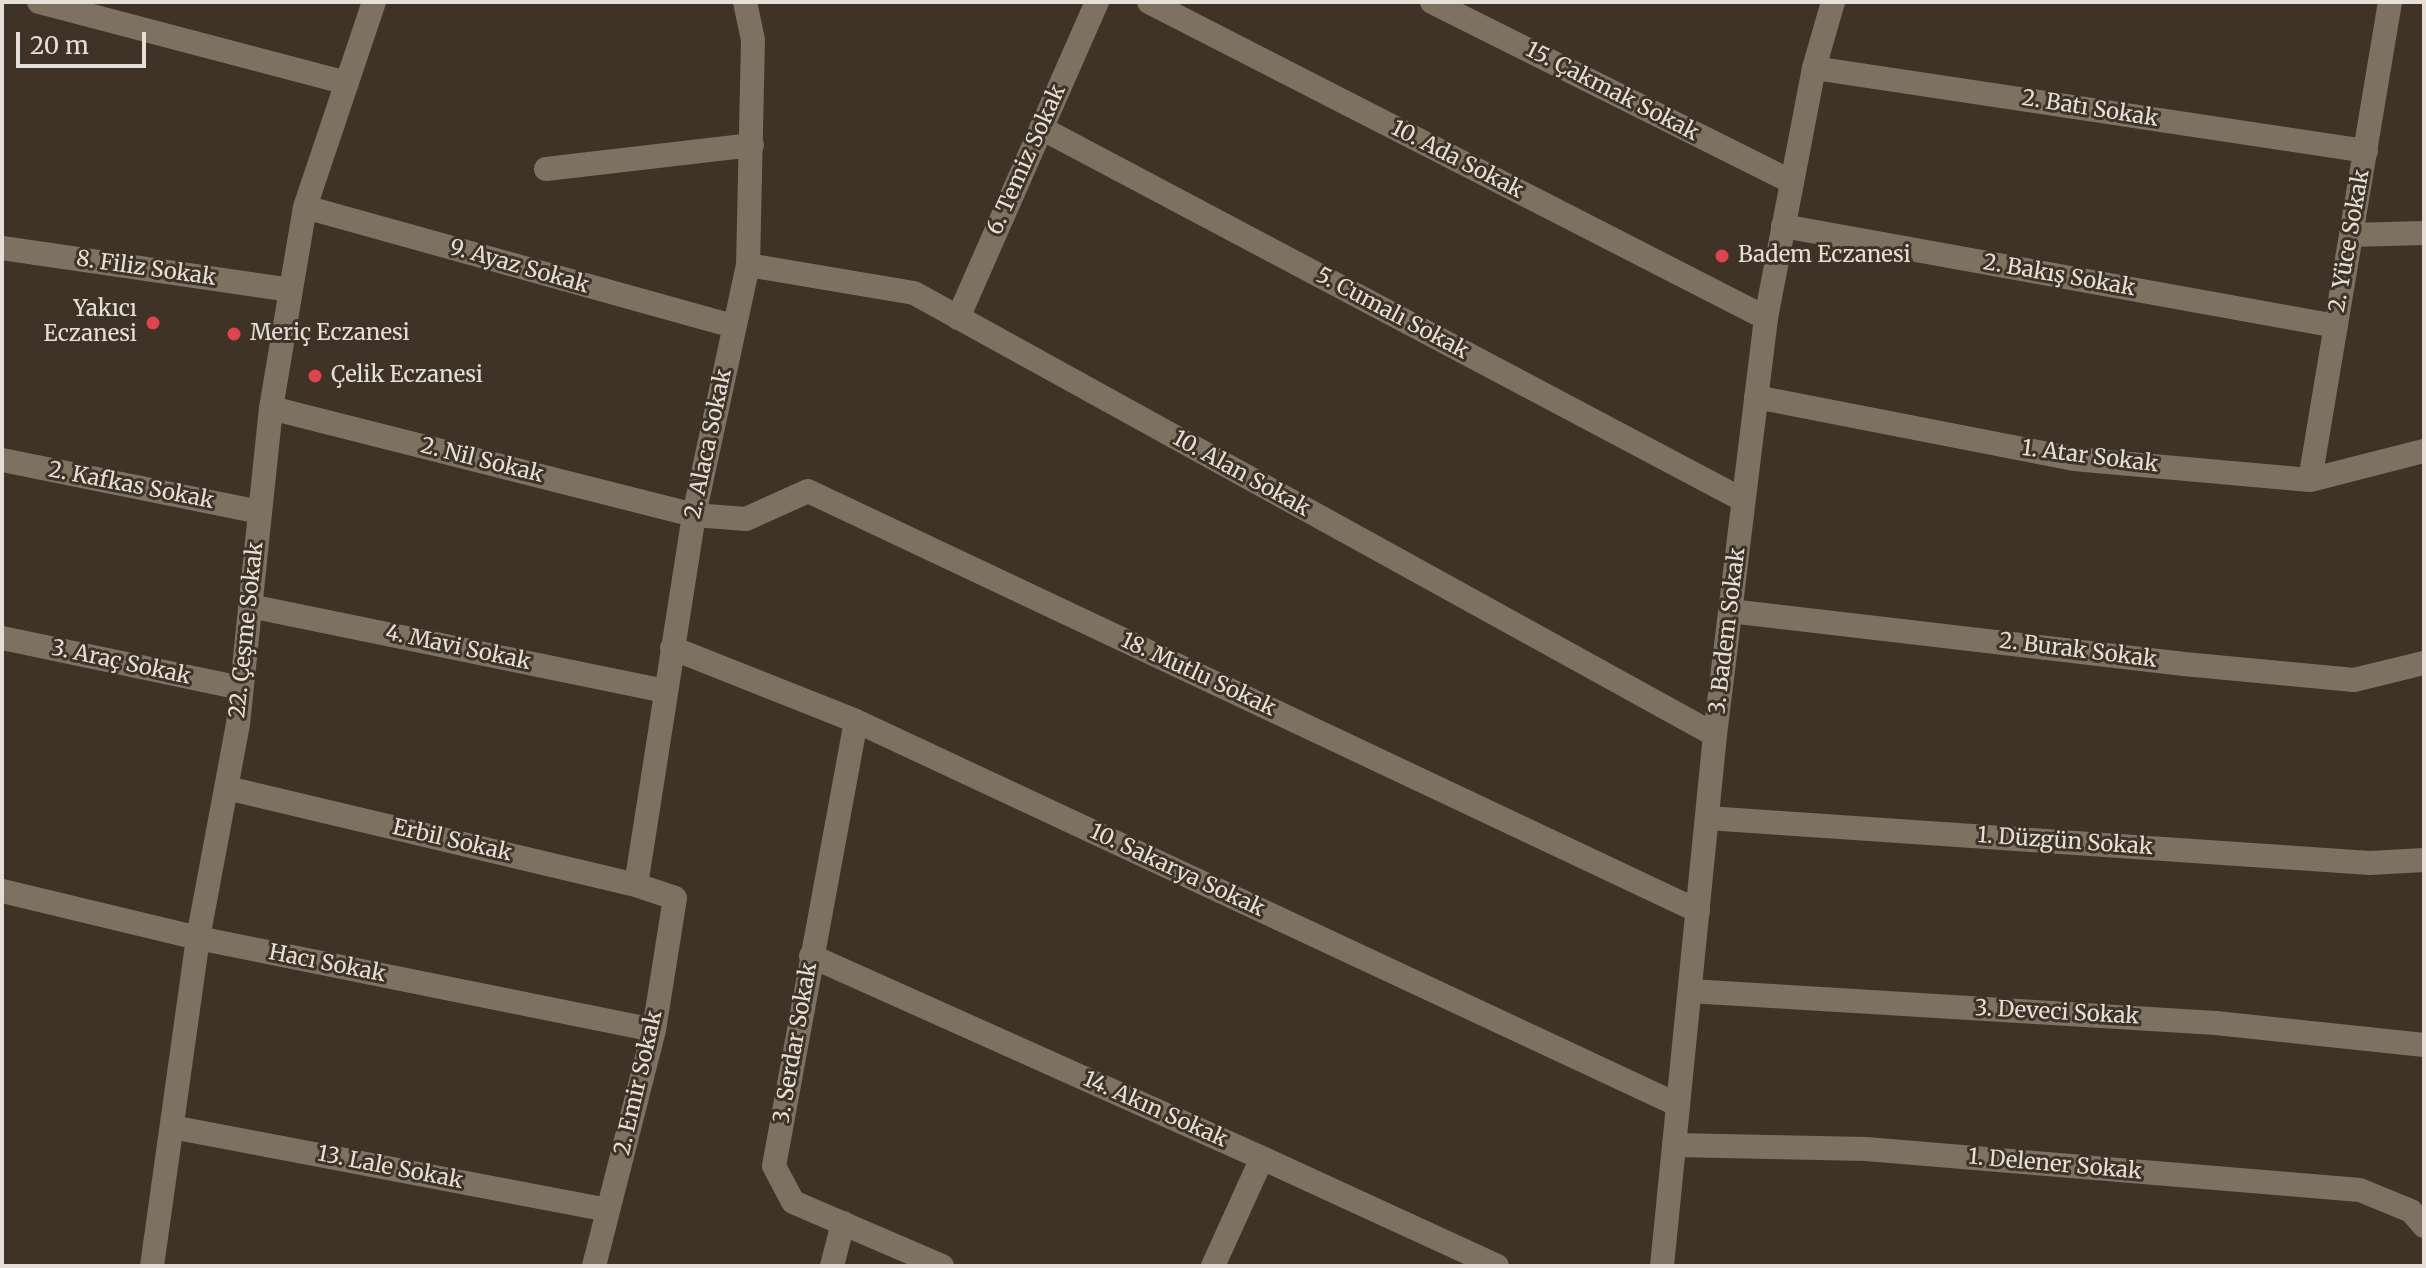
<!DOCTYPE html>
<html>
<head>
<meta charset="utf-8">
<style>
	body { margin:0 }
	#map { position:relative; width:2426px; height:1268px; overflow:hidden; background:#3e3326; font-family:Merriweather,serif }
	canvas { display:block }
	.frame { position:absolute; inset:0; border:4px solid #e6dfd7; pointer-events:none }
	.scale { position:absolute; left:16px; top:32px; width:130px; height:36px; box-sizing:border-box; border:4px solid #e6dfd7; border-top:0; padding-left:10px; font-size:24px; line-height:28px; white-space:nowrap; color:#e6dfd7; -webkit-text-stroke:6px #3e3326; paint-order:stroke }
</style>
</head>
<body>
<div id="map">
<canvas width="2426" height="1268"></canvas>
<div class="frame"></div>
<div class="scale">20 m</div>
</div>
<script>
const ctx = document.querySelector('canvas').getContext('2d');
ctx.lineJoin = 'round';
function stroke(path, color, width, dash) { ctx.strokeStyle = color; ctx.lineWidth = width; ctx.lineCap = dash ? 'butt' : 'round'; ctx.setLineDash(dash || []); ctx.stroke(path); }
function label(font, color, halo, rows, align = 'center') {
  ctx.font = font + ' Merriweather,serif'; ctx.lineWidth = 6; ctx.setLineDash([]); ctx.textBaseline = 'middle'; ctx.strokeStyle = halo; ctx.fillStyle = color; for (const [text, x, y, turn = 0] of rows) {
    ctx.save(); ctx.translate(x, y); ctx.rotate((+turn || 0) * Math.PI / 180); ctx.textAlign = isNaN(turn) ? turn : align; if (halo) ctx.strokeText(text, 0, 0); ctx.fillText(text, 0, 0); ctx.restore();
  }
}
const street = new Path2D(`
	M39,2l308,81
	M1149,2l617,316
	M1432,2l360,180
	M1814,68l552,83
	M1041,128l702,372
	M546,169l206,-24
	M305,207l428,119
	M1783,226l553,100
	M2351,235l73,-2
	M2,248l289,42
	M748,265l166,28 801,442
	M958,318l139,-316
	M1756,397l318,62 236,21 114,-29
	M271,408l423,107 52,4 62,-28 890,420
	M2,460l258,52
	M2310,480l80,-478
	M250,606l415,85
	M1730,611l454,53 170,16 70,-17
	M2,638l239,50
	M672,648l184,73 822,384
	M856,721l-82,445 19,36 149,64
	M227,788l409,97 39,13 -21,132 -60,236
	M1707,818l663,45 54,-3
	M636,885l58,-370 54,-250 5,-225 -8,-38
	M2,891l196,47 456,92
	M811,956l451,202 235,108
	M1690,991l526,32 208,22
	M172,1127l436,83
	M1674,1145l192,4 494,41 51,21 13,15
	M152,1266l46,-328 40,-214 33,-316 34,-201 69,-205
	M832,1266l11,-43
	M1213,1266l49,-108`);
const secondary = new Path2D(`
	M1662,1266l53,-531 51,-417 48,-250 19,-66`);
const markers = [
	[1722,256,8,"#e0444e"],
	[153,323,8,"#e0444e"],
	[234,334,8,"#e0444e"],
	[315,376,8,"#e0444e"]
];
const streetNames = [
	["15. Çakmak Sokak",1612,92,27],
	["2. Batı Sokak",2090,109,9],
	["6. Temiz Sokak",1027,160,-66],
	["10. Ada Sokak",1457,160,27],
	["2. Yüce Sokak",2350,241,-80],
	["9. Ayaz Sokak",519,267,16],
	["8. Filiz Sokak",146,269,8],
	["2. Bakış Sokak",2059,276,10],
	["5. Cumalı Sokak",1392,314,28],
	["2. Alaca Sokak",709,444,-78],
	["1. Atar Sokak",2090,457,7],
	["2. Nil Sokak",482,461,14],
	["10. Alan Sokak",1241,474,29],
	["2. Kafkas Sokak",131,486,11],
	["22. Çeşme Sokak",247,630,-84],
	["3. Badem Sokak",1728,631,-83],
	["4. Mavi Sokak",458,648,12],
	["2. Burak Sokak",2078,651,7],
	["3. Araç Sokak",121,663,12],
	["18. Mutlu Sokak",1198,675,25],
	["Erbil Sokak",452,841,13],
	["1. Düzgün Sokak",2065,842,4],
	["10. Sakarya Sokak",1177,871,25],
	["Hacı Sokak",327,964,11],
	["3. Deveci Sokak",2057,1013,3],
	["3. Serdar Sokak",796,1043,-80],
	["2. Emir Sokak",639,1083,-77],
	["14. Akın Sokak",1155,1110,24],
	["1. Delener Sokak",2055,1165,5],
	["13. Lale Sokak",390,1168,11]
];
const poiNames = [
	["Badem Eczanesi",1738,256],
	["Yakıcı",137,310,"right"],
	["Eczanesi",137,335,"right"],
	["Meriç Eczanesi",250,334],
	["Çelik Eczanesi",331,376]
];
stroke(street, '#7d7162', 24);
stroke(secondary, '#7d7162', 24);
for (const [x, y, r, color] of markers) { const dot = new Path2D(); dot.arc(x, y, r, 0, 2 * Math.PI); ctx.fillStyle = color; ctx.fill(dot); stroke(dot, '#3e3326', 3); }
label('22px', '#e6dfd7', '#3e3326', streetNames);
label('22px', '#e6dfd7', '#3e3326', poiNames, 'left');
</script>
</body>
</html>
